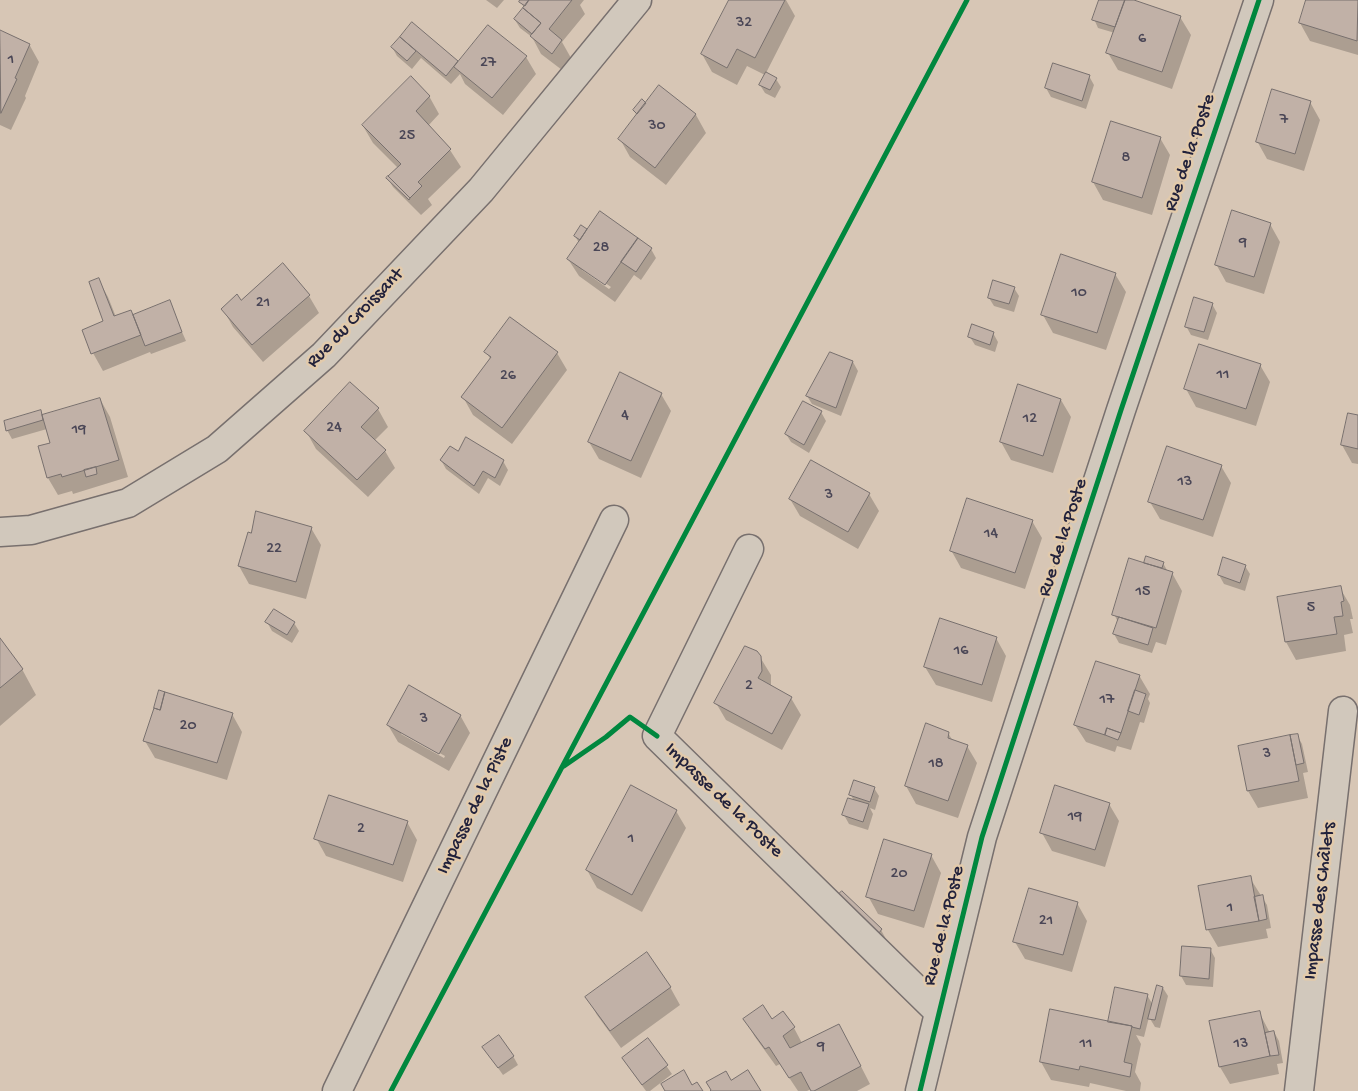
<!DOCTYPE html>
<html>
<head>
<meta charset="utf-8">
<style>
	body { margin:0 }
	canvas { display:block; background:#d7c6b5 }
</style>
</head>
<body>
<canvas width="1358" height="1091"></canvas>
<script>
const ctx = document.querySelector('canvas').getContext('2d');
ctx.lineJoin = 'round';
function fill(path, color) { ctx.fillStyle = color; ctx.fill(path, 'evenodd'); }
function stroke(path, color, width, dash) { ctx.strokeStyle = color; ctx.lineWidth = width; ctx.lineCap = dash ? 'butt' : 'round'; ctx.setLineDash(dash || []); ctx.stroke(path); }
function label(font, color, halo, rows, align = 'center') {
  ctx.font = font + ' "Gochi Hand",sans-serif'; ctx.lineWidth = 5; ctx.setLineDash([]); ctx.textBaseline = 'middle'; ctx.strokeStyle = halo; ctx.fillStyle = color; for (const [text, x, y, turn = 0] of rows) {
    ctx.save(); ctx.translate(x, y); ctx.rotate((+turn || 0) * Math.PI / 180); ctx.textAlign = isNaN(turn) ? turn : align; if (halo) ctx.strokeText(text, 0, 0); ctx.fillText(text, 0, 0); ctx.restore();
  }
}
const shadow = new Path2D(`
	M486,0h18l-7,8z
	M522,0h62l-4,5 5,9 -23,28 9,16 -9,12 -21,-16 -9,-17 -12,-9 -5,-8 9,-12 -3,-6z
	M730,0h56l9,16 -29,57 10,6 5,8 -6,11 -10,-5 -5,-8 5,-10 -18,-9 -10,19 -25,-13 -10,-18z
	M1100,0h24l2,2v-2h4l50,17 11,18 -19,54 -54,-19 -10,-17 7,-20 -17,-5 -4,-9z
	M1307,0h51v55l-48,-14 -10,-18z
	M412,24l46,39 68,-6 10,17 -33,41 -38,-31 -5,-10 -9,10 -30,-26 -9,11 -15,-13 -5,-9z
	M0,32l29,12 10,18 -14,34 1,2 -15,32 -11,-5z
	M1089,76l5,9 -8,24 -35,-12 -5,-9z
	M659,87l37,28 10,18 -40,52 -36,-28 -10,-18 17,-23 -3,-6 12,-5z
	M429,96l10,18 -11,12 22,24 11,17 -33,32 4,6 -11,10 -28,-28 -5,-8 10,-11 -25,-25 -10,-17z
	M1310,102l10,18 -16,51 -37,-12 -10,-18z
	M1160,138l10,17 -18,60 -49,-15 -10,-18z
	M1270,224l10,18 -16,52 -38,-12 -10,-18z
	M586,230l1,2 50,7 14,10 5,9 -15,22 -7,-5 -19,27 -36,-26 -11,-17 11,-16 -4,-7zM582,267l29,20 -2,2 -27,-19z
	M1115,274l11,18 -20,58 -53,-17 -10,-18z
	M98,279l10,18 8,20 17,-1 36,-14 17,39 -35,13 -1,-2 -47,19 -10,-18 -10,-23 22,-9z
	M1014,288l5,8 -5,16 -20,-6 -5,-8z
	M309,296l10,17 -56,49 -30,-35 -10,-18 18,-8z
	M1212,304l5,9 -9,27 -17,-5 -5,-9z
	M993,333l5,9 -3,10 -20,-7 -5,-8z
	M486,352l71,1 10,17 -55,74 -39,-29 -10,-18 28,-37z
	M830,354l23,8 5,9 -17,45 -29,-12 -5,-8z
	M1260,365l10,17 -14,44 -60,-19 -10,-18z
	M661,394l10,17 -30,67 -42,-19 -10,-17z
	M100,399l10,18 18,60 -55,17 -1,-3 -14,4 -10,-17 -9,-31 13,-3 -5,-15 -35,10 -5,-9 34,-18 2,4z
	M1061,400l10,17 -18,56 -42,-13 -10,-18z
	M378,409l10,18 -14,14 11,10 10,17 -27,29 -52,-48 -10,-18z
	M821,412l5,9 -17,32 -18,-11 -5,-8z
	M1358,417v47l-6,-1 -10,-18z
	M459,452l44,9 5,9 -8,16 -12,-8 -9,16 -33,-25 -5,-9z
	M1221,466l10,17 -18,54 -53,-18 -10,-17z
	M869,494l10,17 -21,38 -58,-33 -10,-17z
	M1032,521l10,17 -17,51 -64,-21 -10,-18z
	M311,528l10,17 -15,54 -57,-15 -10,-18 9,-32z
	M1163,563l5,9 4,1 10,18 -16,54 -10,-3 -4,11 -33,-10 -5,-9 4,-12 -4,-8 31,-50z
	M1245,566l5,8 -5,17 -21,-7 -5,-9z
	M1340,588l10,17 3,14h-3l3,14 -9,2 2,16 -50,9 -10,-18 -8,-44z
	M267,622l27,1 5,8 -7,12 -20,-12z
	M996,638l10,18 -14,46 -56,-17 -11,-18z
	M0,640l22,29 14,26 -36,31z
	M760,657l11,18v12l20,11 10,17 -19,35 -56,-30 -10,-17z
	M1097,662l43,15 10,17 -2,5 2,4 -6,20 -4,-1 -9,28 -14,-4 -2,6 -29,-10 -11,-17z
	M232,714l10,18 -15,48 -72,-22 -10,-17z
	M460,715l10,18 -21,38 -51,-29 -10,-17zM401,732l44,24 -1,2 -43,-24z
	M948,733l5,8 14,5 10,17 -19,55 -42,-14 -10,-18z
	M1297,735l5,9 6,28 -5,1 5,25 -50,10 -10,-17 42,-54 2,4z
	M874,788l5,8 -4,14 -5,-2 3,6 -5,16 -19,-6 -5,-9 10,-14 -3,-6z
	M1109,804l10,17 -14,46 -53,-16 -10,-18z
	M676,811l10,17 -44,84 -45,-24 -10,-18z
	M407,822l10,18 -14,42 -77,-26 -10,-18z
	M931,855l10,18 -17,55 -46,-14 -10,-18z
	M1250,878l17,27 4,23 -5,1 2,9 -50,9 -10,-17 -8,-43z
	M1077,903l10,18 -15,51 -47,-13 -10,-17z
	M841,906l40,24 5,9 -5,5z
	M1210,949l5,9 -2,29 -27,-2 -5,-9z
	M670,987l10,18 -59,43 -24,-33 -10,-18z
	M1163,988l5,8 -8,32 -5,-1 -6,-10 -5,20 -8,-2 5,9 -6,28 6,11 -1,8h-14l-36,-8 -1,4 -38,-7 -10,-18 68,-39 38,-28 6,10z
	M1259,1012l11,21 4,-1 5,9 4,22 -6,1 2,10 -49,10 -10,-17z
	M745,1020h27l22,8 8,15h47l21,41 -13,7h-44l-2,-2 -4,2h-9l-18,-27 -4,2 -21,-29z
	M648,1040l24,34 -22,17h-4l-23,-32z
	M489,1055l24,1 5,9 -15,10z`);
const building = new Path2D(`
	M520,0h9l-4,6 -6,-4z
	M529,0h43l-23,29 13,11 -10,14 -22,-18 11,-13 -18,-15z
	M729,0h56l-30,58 -18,-9 -10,19 -26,-14z
	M1099,0h26l-10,27 -23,-7z
	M1125,0h9l47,16 -19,56 -56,-19z
	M1306,0h52l-1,41 -58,-18z
	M523,8l18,15 -9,11 -18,-15z
	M412,22l46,39 -12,15 -46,-39z
	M488,25l39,31 -35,42 -38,-31z
	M0,30l30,14 -15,34 2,1 -16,34z
	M400,37l16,14 -9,10 -16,-14z
	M1053,63l37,12 -8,26 -37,-13z
	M766,72l11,6 -7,12 -11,-5z
	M411,76l19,20 -14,15 35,38 -33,33 4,4 -12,12 -22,-22 13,-12 -39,-39z
	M659,85l37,29 -41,54 -37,-29z
	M1272,89l39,12 -16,53 -39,-12z
	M642,99l4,4 -9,11 -4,-4z
	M1111,121l50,16 -19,61 -50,-16z
	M388,176l22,22 -1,2 -23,-22z
	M1232,210l39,13 -17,54 -39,-12z
	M600,211l38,27 -33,47 -38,-26z
	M581,225l6,4 -7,11 -6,-4z
	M638,238l14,10 -16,24 -15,-10z
	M1061,254l55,19 -19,60 -56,-18z
	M283,263l27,32 -58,50 -31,-36 16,-15 4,6z
	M99,278l15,38 17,-6 10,25 -50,19 -9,-24 21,-9 -14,-39z
	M993,280l22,7 -6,17 -21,-6z
	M1194,297l19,6 -9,29 -19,-5z
	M170,300l12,32 -37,14 -12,-31z
	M510,317l48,35 -56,76 -41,-31 30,-40 -7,-5z
	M972,324l22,8 -4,13 -22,-8z
	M1199,344l62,20 -15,45 -62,-20z
	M830,352l23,9 -17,47 -30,-12z
	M620,372l42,21 -31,68 -43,-19z
	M350,382l29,26 -18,19 25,23 -29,30 -53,-49z
	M1018,384l43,15 -18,57 -43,-14z
	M100,398l19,62 -57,17 -1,-3 -14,4 -9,-32 12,-3 -8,-28z
	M803,401l19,10 -18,34 -19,-11z
	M41,410l2,10 -37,11 -2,-10z
	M1348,413l10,2v34l-17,-4z
	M466,437l38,23 -9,18 -12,-7 -9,15 -34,-26 10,-14 8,5z
	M1167,446l55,19 -19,55 -55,-18z
	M811,460l59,33 -22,39 -59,-33z
	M96,467l1,7 -11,3 -2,-7z
	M967,498l66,22 -18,53 -65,-22z
	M256,511l56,16 -16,55 -58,-16 10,-34 3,1z
	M1146,556l18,6 -2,6 -18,-5z
	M1223,557l23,8 -6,18 -22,-8z
	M1129,558l44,14 -17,56 -44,-13z
	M1341,586l3,15 -3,1 2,14 -9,1 3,17 -52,8 -8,-45z
	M274,609l21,13 -8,13 -22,-13z
	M1119,617l34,11 -5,17 -35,-11z
	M940,618l57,19 -15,48 -58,-18z
	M0,638l23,31 -23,19z
	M745,646l12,5 4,5 1,15 -4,7 34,19 -20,37 -58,-31z
	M1096,661l44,14 -19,58 -14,-5 -2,7 -31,-10z
	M409,685l52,30 -22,39 -52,-29z
	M159,690l6,2 -5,18 -6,-2z
	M1135,690l11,4 -7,21 -11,-4z
	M165,692l68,21 -16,50 -74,-22 11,-33 6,2z
	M926,723l23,9 -1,6 20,7 -20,56 -43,-15z
	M1107,728l14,5 -3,7 -13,-5z
	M1298,734l6,29 -8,2 -6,-30z
	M1290,735l9,46 -52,10 -9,-45z
	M854,780l21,7 -5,15 -21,-7z
	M631,785l46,25 -45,85 -46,-25z
	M1055,785l55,18 -15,47 -55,-17z
	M329,795l79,26 -15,44 -79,-26z
	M848,798l21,6 -6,18 -21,-7z
	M884,839l48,15 -18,57 -48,-14z
	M1251,876l8,45 -53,9 -8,-44z
	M1029,888l49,14 -15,53 -50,-13z
	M842,891l40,38 -6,8 -41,-39z
	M1263,895l4,24 -8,2 -5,-24z
	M1182,946l29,2 -2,31 -29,-3z
	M647,952l24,35 -61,44 -25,-34z
	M1157,985l6,2 -8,33 -7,-1z
	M1115,987l33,7 -8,35 -8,-2v-1l-24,-4z
	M763,1005l9,14 11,-8 12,16 -12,9 7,12 49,-24 22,42 -47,25h-3l-10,-19 -12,6 -20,-31 -4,2 -22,-30z
	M1050,1009l82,17 -8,36 8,2 -2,13 -50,-11 -1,4 -39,-8z
	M1260,1011l10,45 -51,11 -10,-46z
	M1274,1031l5,24 -9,1 -5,-23z
	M499,1035l15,21 -16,12 -16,-21z
	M648,1038l20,27 -26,20 -20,-27z
	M684,1070l8,15 5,-3 6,9h-38l-4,-7z
	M748,1070l13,21h-51l1,-1 -5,-8 20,-11 5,9z`);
const minor = new Path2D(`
	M749,549l-92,187 282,276
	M337,1091l277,-571
	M920,1091l62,-254 139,-427 138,-410
	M1299,1091l44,-380`);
const tertiary = new Path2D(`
	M0,532l31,-2 97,-27 89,-54 107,-94 157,-165 156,-190`);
const cycleway = new Path2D(`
	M564,766l42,-29 24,-20 27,19
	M391,1091l576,-1091
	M920,1091l62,-254 139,-427 138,-410`);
const numberNames = [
	["32",744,24],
	["6",1142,40],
	["1",11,61],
	["27",488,64],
	["7",1284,121],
	["30",657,127],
	["25",407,137],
	["8",1126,159],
	["9",1243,244],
	["28",601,249],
	["10",1079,294],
	["21",263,304],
	["11",1223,376],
	["26",508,377],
	["4",625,417],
	["12",1030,420],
	["24",334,429],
	["19",79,431],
	["13",1185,483],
	["3",829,496],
	["14",991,535],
	["22",274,550],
	["15",1143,593],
	["5",1311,609],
	["16",961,652],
	["2",749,687],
	["17",1107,701],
	["3",424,720],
	["20",188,727],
	["3",1267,755],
	["18",936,765],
	["19",1075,818],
	["2",361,830],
	["1",631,840],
	["20",899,875],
	["1",1230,909],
	["21",1046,922],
	["11",1086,1045],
	["13",1241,1045],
	["9",821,1048]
];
const streetNames = [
	["Rue de la Poste",1191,153,-71],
	["Rue du Croissant",356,319,-46],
	["Rue de la Poste",1064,538,-72],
	["Impasse de la Poste",723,801,44],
	["Impasse de la Piste",476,806,-64],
	["Impasse des Châlets",1321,901,-83],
	["Rue de la Poste",945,926,-76]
];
fill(shadow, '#0003');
fill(building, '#c1b1a7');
stroke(building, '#78706e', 1);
stroke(minor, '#78706e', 31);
stroke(tertiary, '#78706e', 31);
stroke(minor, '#d1c8bc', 28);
stroke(tertiary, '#d1c8bc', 28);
stroke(cycleway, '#00873e', 5);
label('16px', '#4a4656', null, numberNames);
label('19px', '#22223b', '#e2caab', streetNames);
</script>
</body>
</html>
